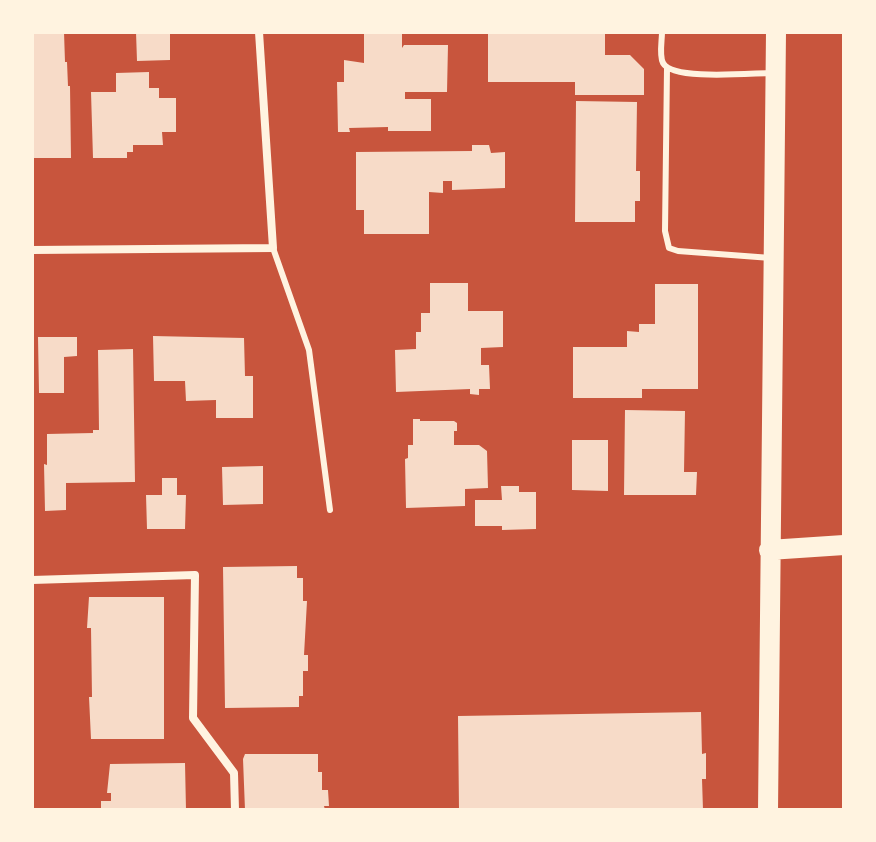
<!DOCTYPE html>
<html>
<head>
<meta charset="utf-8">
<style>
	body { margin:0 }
	#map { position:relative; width:876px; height:842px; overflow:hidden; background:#c8553d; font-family:Quicksand,sans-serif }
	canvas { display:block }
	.frame { position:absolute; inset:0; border:34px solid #fff3e0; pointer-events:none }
</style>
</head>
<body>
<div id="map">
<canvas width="876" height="842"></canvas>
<div class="frame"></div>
</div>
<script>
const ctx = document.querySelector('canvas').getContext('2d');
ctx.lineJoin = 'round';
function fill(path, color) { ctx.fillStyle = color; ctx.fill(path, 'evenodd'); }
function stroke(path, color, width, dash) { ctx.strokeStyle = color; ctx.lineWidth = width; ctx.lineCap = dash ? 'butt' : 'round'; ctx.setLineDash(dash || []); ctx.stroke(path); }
const building = new Path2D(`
	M32,32h32l1,30h2l1,24h2l1,72h-39z
	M136,32h34v28l-33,1z
	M364,32h38v16l2,-3h44l-1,47h-42v7h26v32h-43v-4l-39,1 1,4h-12l-1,-50h7v-22l20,3z
	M488,32h117v23h25l14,14v26h-69v-13h-87z
	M149,72v16h10v10h17v34h-14l1,13h-30v7h-6v6h-34l-2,-66h25v-19z
	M576,101l61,1 -1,69h4v30h-5v21h-60z
	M472,145h17l2,8 14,-1v36l-53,2v-9h-9v12l-14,-1v42h-65v-24h-8v-58l116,-1z
	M430,283h38v28h35v36l-22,1v17h8l1,24h-11v6l-9,-1v-5l-74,3 -1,-42 21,-1v-17h5v-19h9z
	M655,284h43v105h-56v9h-69v-51h54v-16l12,1v-8h16z
	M153,336l91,2 1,38h8v42h-37v-18l-30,1 -1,-20h-31z
	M38,337h39v19l-13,1v36h-25z
	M133,349l2,133 -69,1v27l-21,1 -1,-47 3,1v-31l46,-1v-3h6l-1,-80z
	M625,410l60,1 -1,61h13l-1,23h-72z
	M413,419h7v2h34l3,2v8h-3v14h25l8,6 1,37 -23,1v17l-59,2 -1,-49 3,-1v-13h5z
	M572,440h36v51l-36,-1z
	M263,466v38l-40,1 -1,-38z
	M162,478h15v17h9l-1,34h-38l-1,-34h16z
	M501,486h18v6h17v37l-34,1v-4h-27v-26h27z
	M297,566v12h6v23h4l-3,54h4v16h-5v25h-4v11l-74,1 -2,-141z
	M89,597h75v142h-73l-2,-42h3l-1,-69h-4z
	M701,712l1,42 4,-1v26h-4l1,31h-244l-1,-94z
	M245,754h73v18h4v18h6l1,16h-5l1,4h-80l-2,-51z
	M185,763l1,47h-85v-9h10v-8h-4l3,-29z`);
const service = new Path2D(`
	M662,32c0,9 -3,23 1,31 10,18 89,10 109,10
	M667,68l-2,163 4,17 9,3 93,7
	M273,248l36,102 21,160`);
const minor = new Path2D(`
	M32,250l241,-2 -14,-216
	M32,580l163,-5 -2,143 41,55 1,37`);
const primary = new Path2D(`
	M769,550l75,-5
	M768,810l8,-778`);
fill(building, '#f7dbc8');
stroke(service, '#fff3e0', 6);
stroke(minor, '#fff3e0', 8);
stroke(primary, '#fff3e0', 20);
</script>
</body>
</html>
